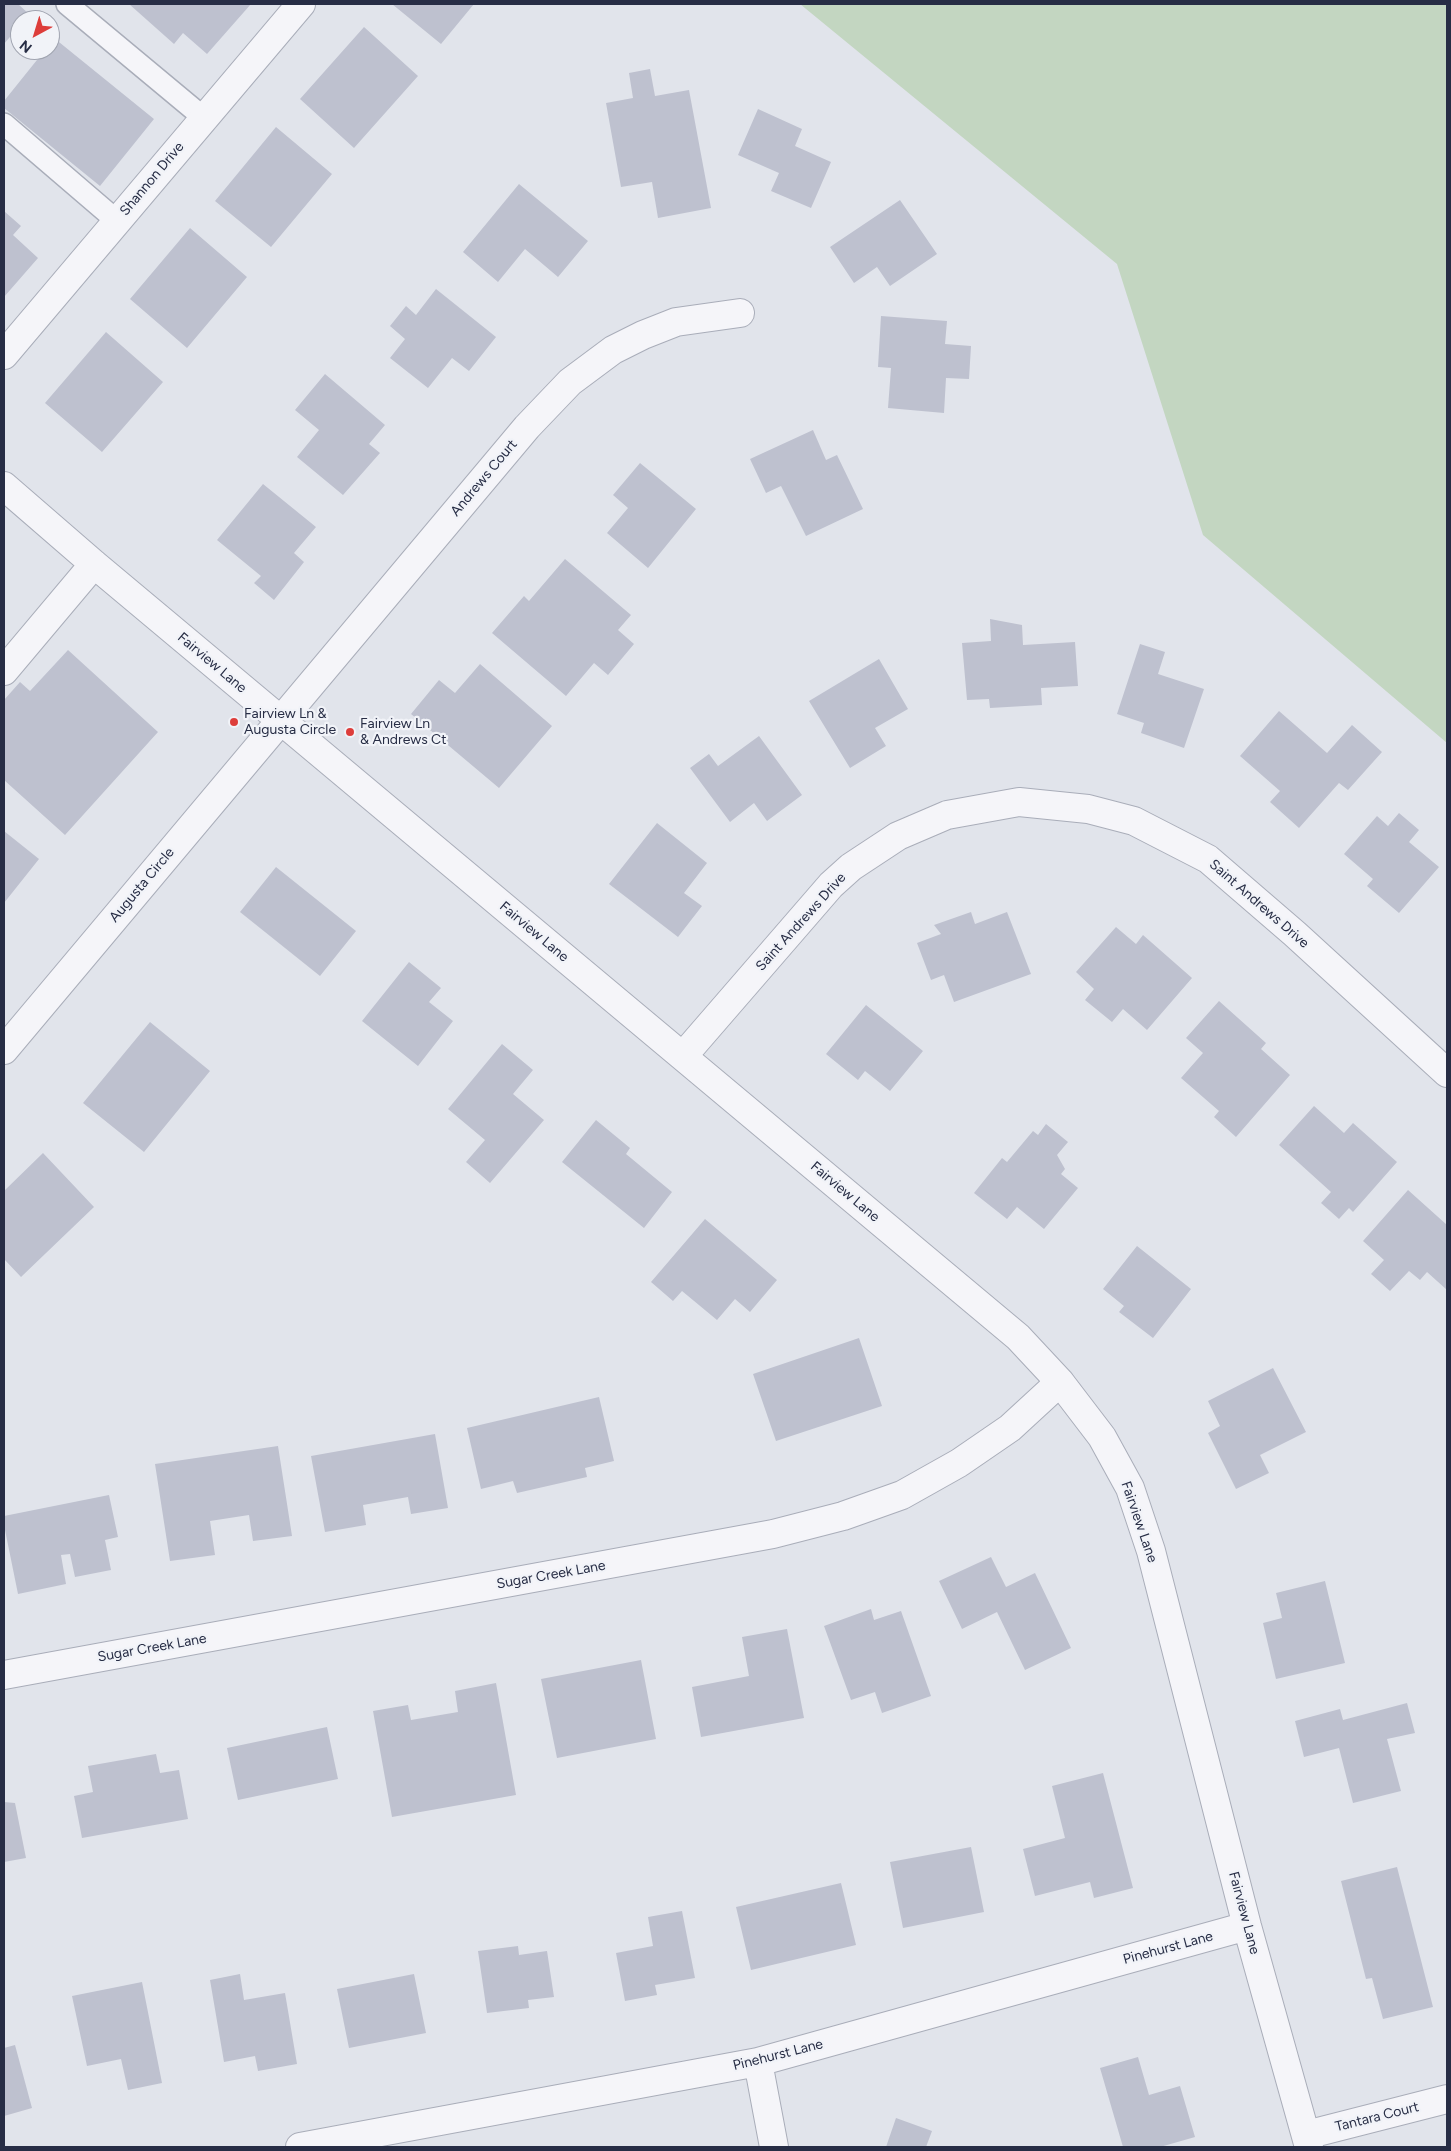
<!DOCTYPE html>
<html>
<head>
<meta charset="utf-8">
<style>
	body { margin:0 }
	#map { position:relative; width:1451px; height:2151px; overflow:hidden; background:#e1e4eb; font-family:Figtree,sans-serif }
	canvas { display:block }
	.frame { position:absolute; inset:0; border:5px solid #272d45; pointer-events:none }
	.north { position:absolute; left:10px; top:10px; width:50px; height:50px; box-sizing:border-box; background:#f1f3f8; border:1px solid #a0a4b0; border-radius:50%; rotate:219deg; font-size:14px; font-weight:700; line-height:20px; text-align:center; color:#272d45 }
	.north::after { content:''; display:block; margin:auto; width:18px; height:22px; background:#dd3d3a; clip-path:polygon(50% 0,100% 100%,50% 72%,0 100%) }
</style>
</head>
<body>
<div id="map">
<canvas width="1451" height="2151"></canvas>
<div class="frame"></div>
<div class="north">N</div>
</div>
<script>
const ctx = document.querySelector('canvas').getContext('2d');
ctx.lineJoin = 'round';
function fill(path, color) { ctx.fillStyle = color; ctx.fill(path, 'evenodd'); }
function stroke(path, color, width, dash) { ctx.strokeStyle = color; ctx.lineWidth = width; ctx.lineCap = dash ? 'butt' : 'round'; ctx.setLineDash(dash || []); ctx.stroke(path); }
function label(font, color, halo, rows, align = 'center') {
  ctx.font = font + ' Figtree,sans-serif'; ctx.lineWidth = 4.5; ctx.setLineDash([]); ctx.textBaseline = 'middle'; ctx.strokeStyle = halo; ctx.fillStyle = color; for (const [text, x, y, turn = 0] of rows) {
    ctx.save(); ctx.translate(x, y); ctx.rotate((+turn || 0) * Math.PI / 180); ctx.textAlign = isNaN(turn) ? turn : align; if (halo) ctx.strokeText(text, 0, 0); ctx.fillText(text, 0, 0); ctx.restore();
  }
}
const green = new Path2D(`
	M800,4h647v739l-244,-208 -86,-271z`);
const building = new Path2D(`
	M4,4h14l11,10 -5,6h-4v5l-16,19z
	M129,4h122l-44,50 -24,-21 -9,11z
	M392,4h82l-33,40z
	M364,27l54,49 -64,72 -54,-49z
	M54,38l100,81 -54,67 -96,-78v-7l41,-51h5v-6z
	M650,69l5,27 34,-6 22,118 -53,10 -6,-36 -31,5 -15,-84 27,-5 -4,-25z
	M758,109l44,20 -7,17 36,16 -20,46 -40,-17 8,-18 -41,-18z
	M276,127l56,47 -61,73 -56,-46z
	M519,184l69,57 -30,36 -33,-28 -27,33 -35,-30z
	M900,200l37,54 -47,32 -13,-19 -23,16 -24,-36z
	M4,211l17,15 -8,9 25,23 -34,39z
	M190,228l57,49 -60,71 -57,-49z
	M436,289l60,48 -27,34 -17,-13 -24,30 -38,-30 15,-19 -15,-13 16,-20 10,9z
	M881,316l66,5 -2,23 26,2 -2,33 -23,-1 -2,35 -56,-5 3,-40 -13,-1z
	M106,332l57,50 -61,70 -57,-49z
	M325,374l60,51 -16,19 11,9 -37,42 -46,-38 22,-27 -24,-20z
	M813,430l13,30 11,-5 26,54 -57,27 -25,-50 -15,7 -16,-34z
	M640,463l56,46 -48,59 -41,-35 21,-25 -15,-13z
	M263,484l53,43 -22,26 10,9 -30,38 -20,-17 7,-7 -44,-36z
	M565,559l66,56 -13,15 16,14 -26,31 -14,-12 -28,33 -74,-63 32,-37 5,5z
	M990,619l32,6 1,20 52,-3 3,44 -37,2 1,17 -52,3 -1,-9 -22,1 -5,-57 29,-2z
	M1140,644l25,8 -7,22 46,15 -20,59 -43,-15 3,-10 -27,-9z
	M68,650l90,82 -93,103 -61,-55v-80l16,-18 10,9z
	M879,659l29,50 -33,19 11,18 -36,22 -41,-67z
	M480,664l72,62 -53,62 -88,-74 28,-34 16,13z
	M1279,711l48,42 25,-28 30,27 -34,38 -9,-7 -40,45 -29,-26 10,-11 -40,-35z
	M759,736l43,59 -35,26 -13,-18 -24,19 -40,-54 19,-14 9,12z
	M1399,813l20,17 -10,12 30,25 -40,46 -32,-27 6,-7 -29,-25 33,-38 11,10z
	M657,823l50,40 -23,30 18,13 -24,31 -69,-53z
	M4,831l35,28 -35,44z
	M276,867l80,64 -36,45 -80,-64z
	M971,912l4,12 32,-12 24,62 -77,28 -10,-27 -13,5 -14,-37 24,-9 -7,-9z
	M1116,927l20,17 7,-9 49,43 -45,52 -24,-21 -11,13 -27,-22 9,-11 -18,-17z
	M409,962l32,26 -12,14 24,19 -35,45 -56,-45z
	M1219,1001l47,42 -5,6 29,26 -54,62 -22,-20 5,-6 -38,-33 22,-25 -17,-15z
	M866,1005l57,46 -33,40 -25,-20 -7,9 -32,-26z
	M150,1022l60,49 -66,81 -61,-49z
	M502,1044l31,26 -20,24 31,26 -54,63 -24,-21 19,-22 -37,-31z
	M1314,1106l30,27 9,-10 44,39 -44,50 -4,-4 -10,11 -18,-16 10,-11 -52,-47z
	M596,1120l34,28 -4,6 46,38 -28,36 -82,-66z
	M1046,1124l22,18 -11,13 8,14 -4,5 17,14 -34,41 -27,-22 -10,12 -33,-26 28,-35 5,4 26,-31 5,4z
	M43,1153l51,54 -73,70 -17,-18v-68z
	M1408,1190l39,35v65l-20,-18 -7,8 -11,-9 -19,20 -19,-17 13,-14 -21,-19z
	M705,1219l72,61 -27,32 -15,-13 -18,21 -35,-29 -9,10 -22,-19z
	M1137,1246l54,43 -38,49 -34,-26 5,-6 -21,-17z
	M859,1338l23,68 -106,35 -23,-67z
	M1273,1368l33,64 -46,23 9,18 -33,16 -28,-56 12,-7 -12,-25z
	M599,1397l15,64 -29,7 2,9 -70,16 -4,-12 -32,8 -14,-61z
	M435,1434l13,74 -37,6 -3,-17 -45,8 3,20 -41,7 -14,-76z
	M278,1446l14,90 -39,5 -4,-26 -39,6 5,34 -45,6 -15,-97z
	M109,1495l9,42 -13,3 6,30 -36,7 -5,-23 -9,1 5,29 -48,10 -14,-69v-9z
	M991,1557l15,30 29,-14 36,75 -46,22 -28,-58 -35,17 -23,-48z
	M1325,1581l20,82 -69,16 -13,-56 19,-5 -6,-25z
	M871,1609l3,11 27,-9 30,85 -49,17 -7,-21 -24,8 -27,-74z
	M787,1629l17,89 -103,19 -9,-50 57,-11 -7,-39z
	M641,1660l15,79 -99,19 -16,-79z
	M496,1683l20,112 -124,22 -19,-106 35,-6 3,15 47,-8 -3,-21z
	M1407,1703l8,30 -28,6 14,52 -48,12 -14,-55 -35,9 -9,-36 45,-12 3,11z
	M327,1727l11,52 -100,21 -11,-52z
	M156,1754l4,19 19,-3 9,49 -106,19 -8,-42 19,-4 -5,-26z
	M1103,1773l30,115 -39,10 -4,-16 -55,14 -12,-47 42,-11 -13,-52z
	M4,1802l11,1 11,55 -22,4z
	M971,1847l13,65 -81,16 -13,-66z
	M1397,1867l36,140 -50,12 -11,-41 -6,1 -25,-98z
	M841,1883l15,62 -105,25 -15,-63z
	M682,1911l13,67 -40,7 2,10 -32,6 -9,-48 37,-7 -5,-29z
	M518,1946l1,9 28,-4 7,46 -26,3 1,8 -42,5 -9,-62z
	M240,1974l4,26 41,-7 12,71 -39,7 -3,-15 -31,6 -14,-82z
	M414,1974l12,59 -77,15 -12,-59z
	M142,1982l20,101 -34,7 -7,-31 -34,7 -15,-70z
	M15,2045l17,63 -28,8v-68z
	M1138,2057l11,38 31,-9 15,51 -35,10h-37l-23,-79z
	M896,2118l36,13 -6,16h-40z`);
const service = new Path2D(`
	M67,4l137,114
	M4,124l113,97`);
const minor = new Path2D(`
	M4,355l297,-351
	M4,486l90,78 924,773 42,45 42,55 28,51 21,63 96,375 62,221
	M4,671l90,-107
	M4,1050l523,-623 43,-45 43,-32 30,-15 33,-13 64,-9
	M683,1056l148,-171 20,-18 47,-31 49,-21 72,-13 69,7 46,12 74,38 87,75 152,139
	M4,1675l769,-141 70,-18 59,-21 57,-32 51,-35 50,-46
	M758,2062l16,85
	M1306,2135l141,-36
	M300,2147l458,-85 489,-136`);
const markers = [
	[234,722,5,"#dd3d3a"],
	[350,732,5,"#dd3d3a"]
];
const streetNames = [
	["Shannon Drive",152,179,-50],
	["Andrews Court",484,478,-50],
	["Fairview Lane",212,663,40],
	["Augusta Circle",142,885,-50],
	["Saint Andrews Drive",1259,904,41],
	["Saint Andrews Drive",801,922,-48],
	["Fairview Lane",534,932,40],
	["Fairview Lane",845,1192,40],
	["Fairview Lane",1139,1522,71],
	["Sugar Creek Lane",551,1575,-10],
	["Sugar Creek Lane",152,1648,-10],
	["Fairview Lane",1244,1913,75],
	["Pinehurst Lane",1168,1948,-15],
	["Pinehurst Lane",778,2055,-14],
	["Tantara Court",1377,2117,-14]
];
const poiNames = [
	["Fairview Ln &",244,714],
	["Augusta Circle",244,730],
	["Fairview Ln",360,724],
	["& Andrews Ct",360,740]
];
fill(green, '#c3d6c1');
fill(building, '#bec1cf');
stroke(service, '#a9adb9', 24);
stroke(minor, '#a9adb9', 30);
stroke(service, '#f5f5f9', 21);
stroke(minor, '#f5f5f9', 28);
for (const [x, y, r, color] of markers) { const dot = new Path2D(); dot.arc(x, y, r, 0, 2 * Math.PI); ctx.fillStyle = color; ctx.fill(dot); stroke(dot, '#f1f3f8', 2); }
label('14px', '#272d45', '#f1f3f8', streetNames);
label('14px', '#272d45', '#f1f3f8', poiNames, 'left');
</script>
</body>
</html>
